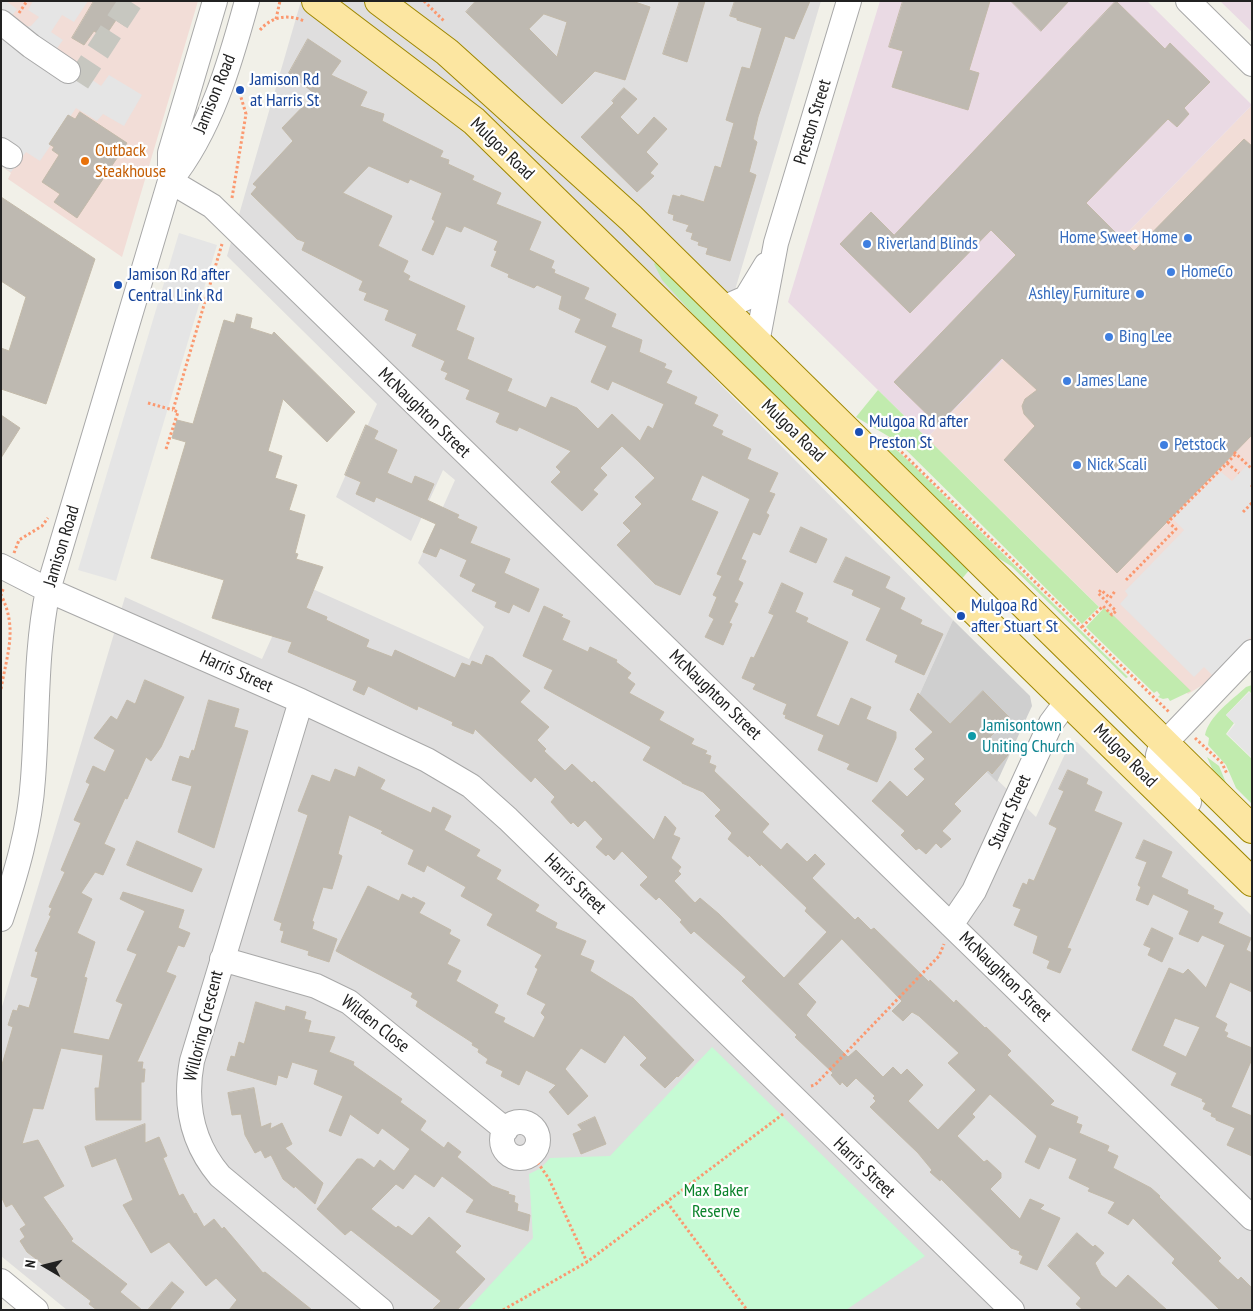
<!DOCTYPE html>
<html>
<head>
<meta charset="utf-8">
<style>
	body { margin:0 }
	#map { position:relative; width:1253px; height:1311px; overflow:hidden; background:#f1f0e8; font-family:"PT Sans Narrow",sans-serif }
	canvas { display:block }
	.frame { position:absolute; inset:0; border:2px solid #212121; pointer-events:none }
	.north { position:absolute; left:20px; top:1241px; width:50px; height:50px; -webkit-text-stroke:4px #fff; paint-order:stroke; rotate:278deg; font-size:14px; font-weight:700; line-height:20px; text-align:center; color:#212121 }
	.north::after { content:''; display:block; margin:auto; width:18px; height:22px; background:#212121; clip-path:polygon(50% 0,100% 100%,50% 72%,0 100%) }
</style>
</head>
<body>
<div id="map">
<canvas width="1253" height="1311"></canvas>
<div class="frame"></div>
<div class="north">N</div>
</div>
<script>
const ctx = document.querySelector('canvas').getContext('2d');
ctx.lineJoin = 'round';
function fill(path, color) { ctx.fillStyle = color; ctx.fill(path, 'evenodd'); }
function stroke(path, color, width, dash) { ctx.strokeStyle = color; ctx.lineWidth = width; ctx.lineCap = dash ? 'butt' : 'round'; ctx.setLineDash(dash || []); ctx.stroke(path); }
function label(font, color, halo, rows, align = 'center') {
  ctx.font = font + ' "PT Sans Narrow",sans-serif'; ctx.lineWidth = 4.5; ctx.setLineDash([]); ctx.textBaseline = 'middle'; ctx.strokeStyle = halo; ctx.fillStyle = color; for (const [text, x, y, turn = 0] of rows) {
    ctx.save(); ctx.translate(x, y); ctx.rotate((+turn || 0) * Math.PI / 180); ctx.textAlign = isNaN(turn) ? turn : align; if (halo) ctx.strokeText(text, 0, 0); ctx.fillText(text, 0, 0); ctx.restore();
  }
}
const residential = new Path2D(`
	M301,1h520l-111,373 243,246 -37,82 120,115 34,-74 7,-1 175,174v394h-1185l-66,-54v-246l124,-413 137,62 35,-77 172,77 15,-32 -66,-64 37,-83 -12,-10 -32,71 -75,-44 41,-93 -150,-148z`);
const commercial = new Path2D(`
	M1,1h197l-76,256 -114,-78 3,-6 -10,-7z
	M1252,105v534l-35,37 -29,18 -261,-256z`);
const industrial = new Path2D(`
	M880,1h267l105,104 -325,333 -139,-136z
	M1220,1h32v31z`);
const religious = new Path2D(`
	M953,620l77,76 2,10 -35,76 -81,-80z`);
const grass = new Path2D(`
	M659,259l312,309 -11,13 -237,-234 -61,-67 -8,-16z
	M878,390l221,217 -17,17 -184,-182 -42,-25z
	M868,433l21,10 23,21 216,213 -2,1 -115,-112 -37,-23z
	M1104,608l10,8 77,75 -21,10 -2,-3 -5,1 -5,-2 2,-2 -3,-4 -3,2 -68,-66z
	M1252,685v9l-3,-3 -23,24 8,8 -8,11 26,25v45l-16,-16 -10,-23 -18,-20 1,-7 -4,-3c4,-19 27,-35 41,-48z
	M1207,757l12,9 10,24 -15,-17z`);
const park = new Path2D(`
	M712,1047l213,209 -79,54h-379l66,-72 -4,-64 12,-6 9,-10 60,-2z`);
const parking = new Path2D(`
	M1,1h5l11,8 -9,12 17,6 6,-1 8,-9 -11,-7 5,-9h55l-14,21 -12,-7 -11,17 12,8 -8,11 -13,-6 59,41 8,-11 33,20 -18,31 -21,-12 -6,7 -21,-13 -36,53 -14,-9 -15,20 -10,-6z
	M179,233l38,12 -101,336 -38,-11z
	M1252,460v176l-40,39 -8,-8 -10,10 -74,-73 8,-9 -3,-4 59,-61 -11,-11 48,-47 11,9z
	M1249,692l3,3v63l-25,-24 8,-10 -9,-9z`);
const building = new Path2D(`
	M94,1h34l-4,5 10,6 -9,14 -9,-6 -12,18 -10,-7 -10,14 -12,-7z
	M476,1h156l18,6 -25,73 -30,-9 -33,33 -96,-92zM544,14l23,8 -10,35 -28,-28z
	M680,1h25l-18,61 -24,-8z
	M735,1h75l-16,38 -9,-3 -27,81 -5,22 4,3 -8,30 7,3 -26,86 -24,-7 2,-6 -10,-3 1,-3 -8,-3 2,-6 -7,-2 3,-6 -16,-5 1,-5 -6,-2 5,-18 7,2 1,-2 23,7 11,-36 6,2 13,-45 -8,-3 16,-53 8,2 12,-41 -25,-8v-2l-7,-2z
	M903,1h87l-21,69 10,3 -11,37 -76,-23 11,-36 -14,-4z
	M1011,1h58l-28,30z
	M1116,1l49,48 5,-6 40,39 -26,26 5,6 -12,13 -9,-8 -82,84 48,48 110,-112 8,7v289l-135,138 -113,-113 31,-34 -11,-12 -2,-8 3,-7 12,-9 -35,-32 -64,67 -44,-43 122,-127 -25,-25 -81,83 -70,-69 31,-32 23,23z
	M308,39l33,22 -10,14 36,17 -7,14 24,8 -2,7 61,30 -3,6 9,3 -1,4 26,12 -2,4 29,13 -5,11 45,18 -12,28 25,11 -3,7 4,2 -1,3 35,15 -5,11 32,15 -5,13 31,13 -3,12 27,12 -2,4 8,3 -6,12 31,14 -3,7 24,11 -6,11 11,5 -2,4 30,14 -4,10 31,14 -9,19 6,2 -9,19 3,2 -9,20 -7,-3 -12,27 5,2 -8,19 5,3 -9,19 4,2 -9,19 3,1 -9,21 -18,-8 9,-18 -5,-3 8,-19 -4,-2 9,-19 -5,-2 33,-75 -48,-24 -11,25 27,12 -38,83 -25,-11 -38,-39 14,-14 -8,-8 19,-19 -7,-7 20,-19 -18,-18 -15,-14 -22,22 7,7 -14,15 5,4 -16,17 -31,-29 10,-10 -5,-5 15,-16 -52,-24 -2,4 -18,-7 -3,-2 4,-9 -34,-14 4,-9 -25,-11 3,-6 -7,-3 4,-9 -33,-15 5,-12 -32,-14 4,-10 -25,-10 3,-7 -8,-3 4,-9 -61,-31 3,-8 -8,-3 -46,-45 6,-7 -4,-3 40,-43 -11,-13 33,-34 -26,-21zM369,166l39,17 2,-4 32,14 -10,26 3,2 -13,29 11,5 13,-29 15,6 3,-6 34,15 -4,9 3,1 -6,15 18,8 -1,3 26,11 3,-3 25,11 -3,13 22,10 -6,13 32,14 -16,36 17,8 4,-9 52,23 -11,25 -5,-3 -8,15 -28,-27 -14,15 -21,-21 -26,-11 -5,11 -39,-17 5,-12 -45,-20 7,-21 -18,-8 9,-24 -57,-26 2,-4 -7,-4 5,-11 -30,-15 14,-30 -49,-23z
	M624,88l13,11 -17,18 18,18 16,-18 13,12 -21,23 12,12 -8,9 4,3 -17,16 -56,-55 33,-34 -2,-2z
	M80,112l47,31 -50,75 -23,-16 6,-8 -18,-12 17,-27 -7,-5 2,-3 -5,-3 19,-29 7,4z
	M1,197l94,62 -49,145 -45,-15v-41l8,3 17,-54 -25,-16z
	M237,314l15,4 -2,10 22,7 2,-3 81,80 -28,30 -44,-43 -15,52 14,5 -7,22 22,7 -8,25 16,5 -10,38 3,1 -2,5 27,8 -17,41 21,9 -1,3 43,20 -3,7 26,10 3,-7 60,28 7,-15 8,3 2,-5 10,4 4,-10 7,3 37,33 -10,11 29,25 -12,13 9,9 -2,2 21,20 7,-7 20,19 2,-2 60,59 11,-24 11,12 -3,7 7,3 -9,20 10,9 -3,4 3,3 -7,7 21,22 5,-5 19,16 65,64 43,-46 -22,-21 2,-3 -46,-44 -1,2 -11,-11 -1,2 -20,-18 4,-6 -17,-17 6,-6 -18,-18 -21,-9v-1l-39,-22 8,-13 -107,-59 9,-18 -30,-14 21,-50 19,9 -2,2 9,4 -8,19 26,12 2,-5 27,13 -1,2 15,11 -4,5 8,6 -6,9 35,19 -5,8 35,19 -3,5 16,7 -2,3 6,2 -2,7 7,3 -2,5 55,53 -7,8 19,18 6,-7 20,19 8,-8 10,10 -13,14 43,42 3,-3 13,13 3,-2 55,54 1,-2 24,23 2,-3 29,28 1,-1 25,24 -4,4 47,46 -4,4 28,12 -2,6 6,2 -3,8 30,13 -2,5 11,5 -5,12 38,20 9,8 -1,1 62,61 -3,3 20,19 3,-3 11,11v22h-32l-48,-47 3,-4 -42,-41 -5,7 -20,-12 7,-11 -27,-11 2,-3 -21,-10 8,-19 -28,-12 -10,22 -14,-7 12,-26 -47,-42 -18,20 3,3 -18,19 27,26 3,-2 14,13v5l-11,11 30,30 10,-20 14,6 -4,4 20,9 -23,52 -17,-7 3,-7 -4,-2 1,-3 -9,-3 -70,-69 -1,2 -10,-9 2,-2 -14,-17 -48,-46 6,-6 -3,-3 2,-2 -19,-18 -9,9 -5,-5 -2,3 -9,-10 2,-2 -38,-36 2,-2 -55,-54 4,-4 -52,-46 -3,3 -11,-12 2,-2 -23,-23 -3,3 -16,-15 8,-8 -26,-26 -8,9 -6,-6 -2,2 -10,-9 7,-8 -18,-19 -7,7 -5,-5 -2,2 -20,-22 4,-5 -20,-20 -4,5 -56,-53 -2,5 -21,-9 1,-3 -35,-16 -1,4 -49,-24 -4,9 -11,-5 4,-9 -69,-29 4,-10 -80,-24 12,-38 -73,-22 35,-116 -14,-4 5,-18 16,4 31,-104 10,3zM842,939l60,62 -10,10 11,10 9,-9 7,4 40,37 -11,10 28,27 -38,40 -30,-29 15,-16 -16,-16 -6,6 -8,-8 -10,10 -27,-27 -8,7 -42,-42 10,-13 -18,-18z
	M1,415l19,13 -19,30z
	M366,425l12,6 -4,8 23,11 -10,23 25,11 3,-8 19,8 -7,16 32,15 -2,3 20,9 -7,16 40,16 -6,14 35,16 -10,23 -16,-8 -4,9 -14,-6 2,-5 -25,-11 4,-7 -16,-8 7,-16 -27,-12 -4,9 -13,-5 13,-28 -60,-27 -2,5 -18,-8 5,-12 -16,-7z
	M801,527l26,12 -11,24 -26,-11z
	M846,557l44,20 -5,11 20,10 -5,11 22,11 -2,4 23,10 -19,41 -29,-13 3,-7 -32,-15 15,-32 -29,-13 2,-5 -20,-8z
	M782,583l21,10 -8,19 13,6 -2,4 42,20 -32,74 23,10 12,-28 20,9 -5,12 30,13v6l-19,44 -30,-13 3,-5 -32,-14 6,-15 -39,-17 1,-3 -3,-1 4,-10 -34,-15 3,-5 -14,-6 9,-21 3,1 20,-43 -5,-2z
	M145,680l39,17 -23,50 -10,14 -5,-4 -19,42 -2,-1 -21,46 11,5 -12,26 -8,-3 -14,21 11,6 -15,34 18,9 -11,35 3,1 -14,55 36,7 14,-36 -7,-3 21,-47 -10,-4 18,-39 -25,-12 3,-7 61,18 -6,18 12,5 -6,14 -6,-2 -12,27 10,4 -39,86h6l-1,7h3l-1,13h-3v38h-45l-1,-32h4l4,-33 -42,-7 -18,61 -10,-1 -11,36 16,-4 26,46 -21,11 30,42 -2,2 56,43 -7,8 22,18h-45l-8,-6 2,-3 -64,-49 -7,-11 5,-4 -5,-8 6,-4 -14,-21 -6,3 -5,-11v-128l12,-41 -5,-2 5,-15 4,1 2,-6 10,3 9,-30 -7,-2 7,-24 -3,-1 16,-35 -2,-1 3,-7 -3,-1 16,-35 -4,-2 20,-47 -7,-3 16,-36 -4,-2 7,-16 12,6 10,-22 -21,-12 17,-22 6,4 10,-20 8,4z
	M983,691l26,26 -19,20 18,18 -16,19 -4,-4 -34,34 7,7 -19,20 9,8 -10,9 -5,-5 -10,11 -7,-6 -3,2 -15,-15 4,-4 -33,-30 18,-20 17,16 18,-18 -11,-10 11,-10 -10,-10 18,-17 -23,-22 8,-17 32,31z
	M209,700l30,9 -5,18 14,4 -34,117 -36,-16 14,-46 -20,-6 8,-24 9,3 3,-9 2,1z
	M359,767l26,13 -5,9 51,24 2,-6 18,9 -7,14 36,20 -4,6 25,14 -5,9 43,26 -4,6 22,12 -2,5 31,13 -6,14 14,6 -4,10 43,27 61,62 -16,17 -1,-1 -12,12 -25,-23 7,-7 -23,-23 -19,28 -24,-15 -16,21 23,27 -20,19 -19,-23 7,-7 -30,-15 -7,15 -18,-9 2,-5 -17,-8 2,-4 -10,-7 1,-3 -7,-4 1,-2 -57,-37 2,-5 -7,-4 2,-4 -77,-42 32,-65 31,15 3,-7 10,5 1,-2 12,6 -6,10 32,17 -2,4 11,6 -13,24 14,7 -5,10 42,24 -4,8 11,5 -2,4 31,16 11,-21 -4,-4 5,-9 -19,-10 11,-25 -3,-2 7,-12 -55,-30 6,-11 -32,-18 5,-9 -39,-22 -3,7 -16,-8 6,-14 -33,-17 2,-2 -34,-16 -11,39 4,2 -10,33 -9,-2 -11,34 2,1 -2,7 25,10 -8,23 -21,-7 1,-4 -28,-9 3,-11 -4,-1 2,-7 -8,-3 34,-105 -10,-4 14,-36 18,7 5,-13 20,8z
	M1068,770l20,9 -2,5 16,8 -8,19 28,12 -55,125 4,1 -11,24 -13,-5 3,-7 -17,-8 5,-17 -24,-11 7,-16 -8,-3 10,-23 4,2 2,-6 5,2 23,-53 -8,-4 15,-33 -5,-2z
	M1144,840l28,12 -11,25 27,13 -1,4 27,12 -1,3 10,4 -5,10 33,15 -5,12 6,3v39l-22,-10 -15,35 12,7 -3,7 4,2 -2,4 26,11v11l-21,48 21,9v40l-25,-11 8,-17 -19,-8v-2l-5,-2 1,-3 -9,-4 3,-6 -4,-2 1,-2 -32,-14 6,-12 -45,-23 37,-82 14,6 5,-5 18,19 19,-43 -23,-10 -4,7 -19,-8 10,-23 -36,-17 -5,11 -12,-5 5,-13 -3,-2 9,-23 -11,-4zM1175,1018l25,9 -14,30 -23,-11z
	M137,841l65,28 -10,23 -65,-27z
	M1152,928l21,10 -11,24 -14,-7 3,-7 -7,-3z
	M256,1002l29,9 1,-5 20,6 -2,7 7,2 -3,11 27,5 -6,15 25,10 -1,3 49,34 -2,3 26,19 -6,9 24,18 4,-6 13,10 -4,5 35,29 17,6 -1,2 7,2 -1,6 4,2 -1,7 13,4 -2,16 -62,-19 8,-12 -32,-24 -8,11 -19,-13 -12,15 -7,-5 -25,25 25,19 2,-2 14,10 17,-19 32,29 -6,6 30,27 -28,31h-25l9,-9 -90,-71 -6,5 -28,-26 40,-50h5l12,9 6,-8 14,11 16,-22 -28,-21 -4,6 -28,-20 -9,22 -12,-5 14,-35 -29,-12 4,-14 -26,-8 -5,16 -9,-3 -2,10 -49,-15 4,-14 4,1 4,-15 5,2z
	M254,1088l7,39 10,-4 -1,6 12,-6 10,21 -7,4 38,35 -8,21 -20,-18 -1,2 -11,-9 -12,-24 -6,3 -4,-8 -6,3 -10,-18 -4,-21 -9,1 -4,-22z
	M595,1117l11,27 -25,10 -8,-20 9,-4 -4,-5z
	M145,1124v19l14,-6 8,19 -4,2 16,38 4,-2 11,20 2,-1 8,14 10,-8 8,10 2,-2 39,46 2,-1 47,38h-83l8,-10 -21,-22 -10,8 -37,-44 -18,11 -28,-48 10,-5 -17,-42 -24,9 -7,-20z
	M1077,1233l16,14 2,-2 9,8 -9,10 6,12 15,13 12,-13 39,35h-84l-7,-6 5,-6 -33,-32z
	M172,1282l12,10 -15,18h-21z`);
const minorTunnel = new Path2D(`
	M78,82l53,-81`);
const path = new Path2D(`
	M424,1l20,20
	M19,13l8,-12
	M276,19l4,-18
	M260,30c12,-14 28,-16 44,-9
	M232,198l14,-84 -6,-20
	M148,403l25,7
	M887,438l282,274
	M166,449l12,-37 -5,-2 49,-166
	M1234,452l18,17
	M1227,463l12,10
	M1251,485l1,1
	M1243,512l9,-9
	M14,553l5,-13 23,-14 6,-8
	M1126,580l50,-51 -8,-7 68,-68
	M1082,627l21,-21 9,9 4,-4 -18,-18 3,-3 9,8 5,-7
	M1,689c6,-35 17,-61 0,-94l3,-8
	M1195,738l27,25 5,11
	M811,1086l4,-1 124,-129 5,-12
	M532,1154l17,25 38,83
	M667,1202l80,108
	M503,1310l84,-48 196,-148`);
const minor = new Path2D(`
	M1188,1l64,63
	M1,22l30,24 37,25
	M1,150l9,6
	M170,181l42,25 1040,1012
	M170,181c41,-51 60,-118 77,-180
	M721,309l25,-11 20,-33
	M757,343l19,-100 73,-242
	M1,566l47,24 253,111 126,59 44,26 37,33 504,491
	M301,701l-109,360c-8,43 0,82 28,115l161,134
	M1189,802c-15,-15 -44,-36 -25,-58l88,-92
	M1,919c15,-45 29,-92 32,-140 5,-64 2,-126 15,-189l122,-409v-28l45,-152
	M951,925l23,-34 77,-168 17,-23
	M222,959l94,27 33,16 157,128
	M502 1140a18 18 0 1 1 36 0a18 18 0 1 1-36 0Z
	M1,1281l35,29`);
const major = new Path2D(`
	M316,1l158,120 778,761
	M379,1l68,51 184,166 621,611`);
const markers = [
	[240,90,5,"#1a4fb4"],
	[85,161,5,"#e8710a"],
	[1188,238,5,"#3f7fe0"],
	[867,244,5,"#3f7fe0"],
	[1171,272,5,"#3f7fe0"],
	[118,285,5,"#1a4fb4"],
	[1140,294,5,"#3f7fe0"],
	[1109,337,5,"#3f7fe0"],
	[1067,381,5,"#3f7fe0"],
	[859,432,5,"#1a4fb4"],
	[1164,445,5,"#3f7fe0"],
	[1077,465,5,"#3f7fe0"],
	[961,616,5,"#1a4fb4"],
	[972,736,5,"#0f9aa8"]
];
const transitNames = [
	["Jamison Rd",250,80],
	["at Harris St",250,101],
	["Jamison Rd after",128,275],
	["Central Link Rd",128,296],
	["Mulgoa Rd after",869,422],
	["Preston St",869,443],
	["Mulgoa Rd",971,606],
	["after Stuart St",971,627]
];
const streetNames = [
	["Jamison Road",215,94,-68],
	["Preston Street",813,122,-73],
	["Mulgoa Road",502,149,44],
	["McNaughton Street",424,413,44],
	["Mulgoa Road",793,431,44],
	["Jamison Road",62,546,-73],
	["Harris Street",236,672,24],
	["McNaughton Street",715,695,44],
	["Mulgoa Road",1125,756,45],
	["Stuart Street",1010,812,-66],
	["Harris Street",575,884,44],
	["McNaughton Street",1005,977,44],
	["Wilden Close",375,1024,38],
	["Willoring Crescent",204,1026,-76],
	["Harris Street",864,1168,44]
];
const foodNames = [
	["Outback",95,151],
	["Steakhouse",95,172]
];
const shopNames = [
	["Home Sweet Home",1178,238,"right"],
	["Riverland Blinds",877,244],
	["HomeCo",1181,272],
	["Ashley Furniture",1130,294,"right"],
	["Bing Lee",1119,337],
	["James Lane",1077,381],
	["Petstock",1174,445],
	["Nick Scali",1087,465]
];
const cultureNames = [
	["Jamisontown",982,726],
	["Uniting Church",982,747]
];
const parkNames = [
	["Max Baker",716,1191],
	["Reserve",716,1212]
];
fill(residential, '#dfdede');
fill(commercial, '#f2ddd7');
fill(industrial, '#eadae4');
fill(religious, '#cfcfcf');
fill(grass, '#c1ebae');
fill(park, '#c6fad4');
fill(parking, '#e5e5e5');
fill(building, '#beb9b1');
stroke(building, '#c3baaa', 1);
stroke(minorTunnel, '#c7c7c0', 24, [24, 12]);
stroke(minor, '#a8a8a8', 26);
stroke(major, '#9e8700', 30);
stroke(path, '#fb986f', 3, [2.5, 2.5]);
stroke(minor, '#fff', 24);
stroke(major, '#fce6a1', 28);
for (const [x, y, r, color] of markers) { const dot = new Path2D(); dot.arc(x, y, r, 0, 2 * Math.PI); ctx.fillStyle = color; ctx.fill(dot); stroke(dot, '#fff', 2); }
label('18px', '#164399', '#fff', transitNames, 'left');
label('18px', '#212121', '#fff', streetNames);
label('18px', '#c56008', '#fff', foodNames, 'left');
label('18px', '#366cbe', '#fff', shopNames, 'left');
label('18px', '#0d838f', '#fff', cultureNames, 'left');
label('18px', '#0b832b', '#fff', parkNames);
</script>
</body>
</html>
